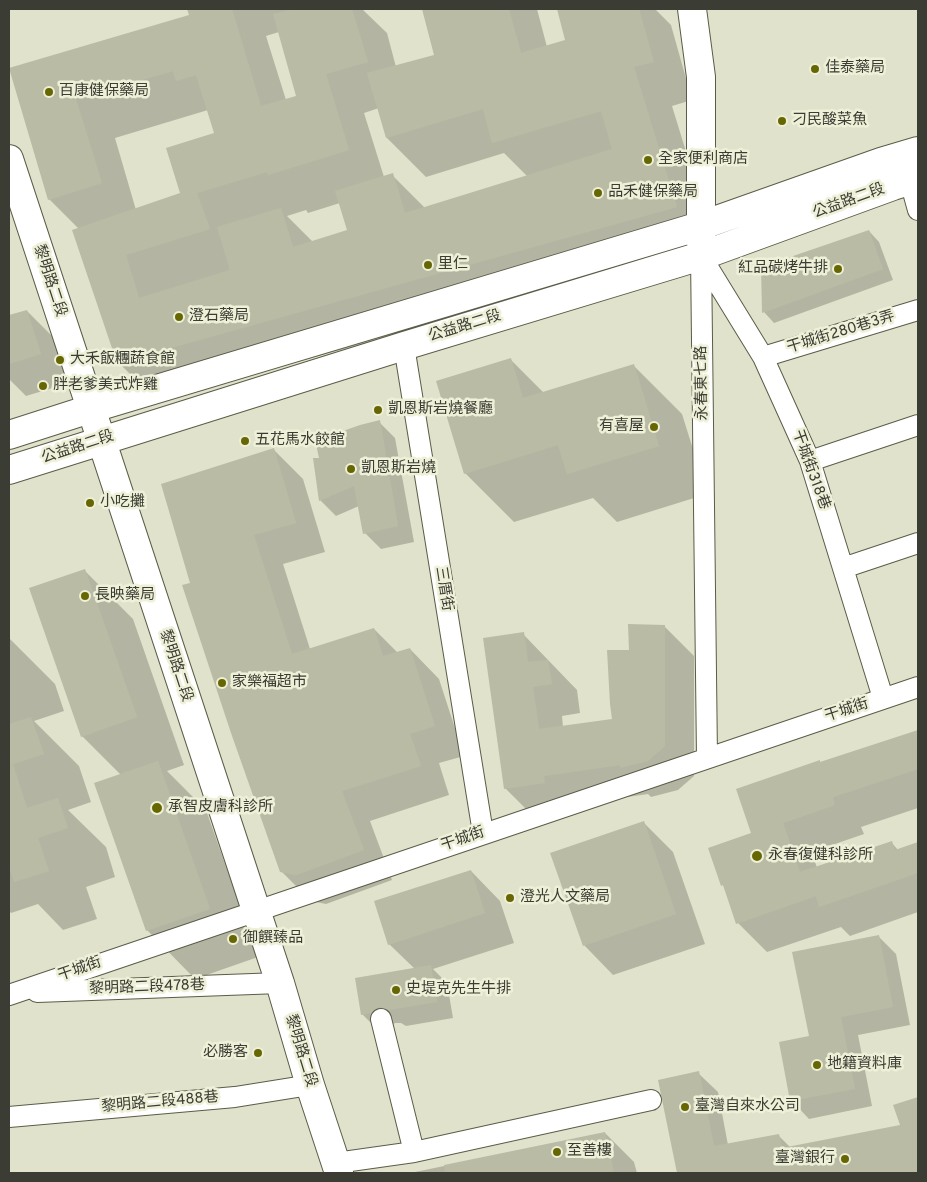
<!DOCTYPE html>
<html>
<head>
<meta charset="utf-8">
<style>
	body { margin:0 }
	#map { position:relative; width:927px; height:1182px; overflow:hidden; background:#e1e2cb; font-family:Overpass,sans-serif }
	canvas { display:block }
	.frame { position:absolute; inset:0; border:10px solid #3b3c33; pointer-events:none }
</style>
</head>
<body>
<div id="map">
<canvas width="927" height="1182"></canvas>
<div class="frame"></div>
</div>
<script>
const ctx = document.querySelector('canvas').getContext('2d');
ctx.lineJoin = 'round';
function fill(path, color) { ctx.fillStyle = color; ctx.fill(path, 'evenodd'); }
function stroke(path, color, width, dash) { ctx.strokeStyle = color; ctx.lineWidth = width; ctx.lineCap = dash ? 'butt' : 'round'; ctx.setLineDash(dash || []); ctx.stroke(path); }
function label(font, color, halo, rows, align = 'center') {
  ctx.font = font + ' Overpass,"Noto Sans TC",sans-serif'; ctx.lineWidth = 5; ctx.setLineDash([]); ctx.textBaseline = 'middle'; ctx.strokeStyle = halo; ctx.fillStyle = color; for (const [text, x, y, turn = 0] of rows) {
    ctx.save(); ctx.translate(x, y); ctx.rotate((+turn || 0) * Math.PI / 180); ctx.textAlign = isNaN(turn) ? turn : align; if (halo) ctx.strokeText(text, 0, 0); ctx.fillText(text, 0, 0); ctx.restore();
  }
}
const shadow = new Path2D(`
	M188,9h174l25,24 9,34 40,-11 -13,-47h114l10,38 20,-6 -9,-32h97l16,16 21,75 -20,6 43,140 -558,155 -39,-39 -39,-133 -30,-30 -39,-130 180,-53zM279,32l19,64 -12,4 -20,-64zM379,108l8,30 39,39 78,-24 24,24 -103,31 -33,-33 -8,2 -20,-64zM208,110l7,24 -33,60 -46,16 -21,-72zM340,203l9,28 -36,11 -26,-26 19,-6 2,3z
	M869,231l10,11 14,38 -119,43 -10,-11z
	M27,311l29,29 13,43 -43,13 -17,-17v-62z
	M511,360l33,33 90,-27 48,48 25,80 -90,28 -24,-24 -79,24 -49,-49z
	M379,422l16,16 19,104 -33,7 -16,-16 -6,-27 -23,10 -16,-16 1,-41z
	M274,450l29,29 22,73 -42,12 27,85 64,-20 24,24 12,-4 29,30 25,77 -25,7 10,32 -79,26 22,59 -66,24 -15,-3 -30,-30 -90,-287z
	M84,570l49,49 51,146 -17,6 39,39 52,147 -63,22 -48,-49 -26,-155 -39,-39z
	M665,627l29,29v120l-16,14 -27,7 -3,-3 -75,11 -38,13 -30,-30 18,-154 54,56 3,23 -18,3 1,11 51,-7 16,-69z
	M9,638l46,46 9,27 -30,10 45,45 12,36 -23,8 38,37 9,30 -29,10 11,32 -34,11 -25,-26 -27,9 -2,-2z
	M918,731v77l-57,19 3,7 -52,18 5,16 74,-26 7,8 20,-7v69l-68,24 -9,-9 -74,25 -29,-29 -29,-74 44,-15 68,-71z
	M643,822l30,30 32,92 -92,31 -29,-30z
	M471,871l29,30 14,42 -81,26 14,14 6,35 -47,8 -5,-3h-6l-8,6 -9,1 -16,-16 53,-45 -26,-25z
	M878,936l18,18 14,71 -52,10 14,71 -63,13 -17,-18 18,-64z
	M698,1073l20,19 10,53 50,-10 12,12 112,-21 -7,-21 23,-7v75h-240l-18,-92z
	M605,1133l29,29 3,11h-227z`);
const building = new Path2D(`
	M187,9h45l29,97 35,-10 -23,-82 20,-5h59l16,53 -42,12 23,76 -81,25 -1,-3 -70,21 13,36 -84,26 13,43 91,-28 -13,-43 64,-19 12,39 54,-17 -12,-39 58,-18 12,40 207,-64 -11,-38 -109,32 -9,-34 -97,29 -19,-65 67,-18 -12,-46h87l12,44 44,-13 -8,-31h82l15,53 -20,5 43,140 -560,156 -45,-133 108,-37 -14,-45 48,-15 -18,-58 -20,6 -3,-10 -97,28 26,84 -54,17 -39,-132 180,-53z
	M869,230l14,39 -121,44 -1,-46z
	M27,310l14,44 -32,10v-49z
	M511,358l12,40 111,-34 25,82 -92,28 -9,-29 -94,29 -28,-93z
	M380,420l18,106 -35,8 -9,-48 -35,15 -6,-43h6l-3,-14 26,-1 1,-12 17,-6z
	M274,448l22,75 -42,12 38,119 82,-26 9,28 27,-8 25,78 -25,8 11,32 -79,25 22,59 -68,25 -16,-3 -49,-139 -49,-148 8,-2 -29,-99z
	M85,569l52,148 -56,20 -52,-149z
	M628,624l37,1v121l-17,15 -28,7v-3l-76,11 1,7 -41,6 -21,-151 41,-6 4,30 20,-2 4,24 -19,3 6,42 73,-10 -2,-15 -3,-54h22z
	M31,717l13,37 -31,10 14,44 31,-10 10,30 -30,10 11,33 -35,11 -5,-15v-143z
	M918,730v39l-85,28 2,8 -52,18 17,49 92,-31 3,9 23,-8v31l-99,34 -3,-11 -80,28 -13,-39 -2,1 -13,-38 43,-15 -15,-44 84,-29v2z
	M158,761l52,148 -64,22 -52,-148z
	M644,821l32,93 -93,32 -33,-93z
	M471,870l14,43 -97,32 -14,-44z
	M879,935l14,72 -52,10 14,72 -65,12 -11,-59 30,-6 -17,-84z
	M431,965l6,37 -48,8 -5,-2 -5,-1 -8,6 -10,2 -6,-37z
	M699,1071l15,75 65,-12 3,14 118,-23 -7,-20 25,-8v76h-241l-19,-93z
	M605,1132l9,41h-169l-1,-8z`);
const street = new Path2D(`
	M910,181l8,29
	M701,256l6,501
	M701,256l62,101 47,104 73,237
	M404,346l79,487
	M763,357l155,-47
	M810,461l108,-36
	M843,568l75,-25
	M37,992l243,-9
	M9,995l909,-308
	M381,1019l33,133
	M9,1117l226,-20 75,-12
	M336,1163l78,-11 237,-52`);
const secondary = new Path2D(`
	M692,9l9,68v165
	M9,159l271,824 30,102 29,88
	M9,435l81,-26 610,-183 181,-64 37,-11
	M9,470l395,-124 297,-90 192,-70 25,-8`);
const markers = [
	[815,69,5,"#666702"],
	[49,92,5,"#666702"],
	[782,121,5,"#666702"],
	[648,160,5,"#666702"],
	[598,193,5,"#666702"],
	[428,265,5,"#666702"],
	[838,269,5,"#666702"],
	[179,317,5,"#666702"],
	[60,360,5,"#666702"],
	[43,386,5,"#666702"],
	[378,410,5,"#666702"],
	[654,427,5,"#666702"],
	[245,441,5,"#666702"],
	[351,469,5,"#666702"],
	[90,503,5,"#666702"],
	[85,596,5,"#666702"],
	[222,683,5,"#666702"],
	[157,808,6,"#666702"],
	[757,856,6,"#666702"],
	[510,898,5,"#666702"],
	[233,939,5,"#666702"],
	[396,990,5,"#666702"],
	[258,1053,5,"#666702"],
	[817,1065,5,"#666702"],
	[685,1107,5,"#666702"],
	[557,1152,5,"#666702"],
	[845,1159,5,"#666702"]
];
const poiNames = [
	["佳泰藥局",825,69],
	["百康健保藥局",59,92],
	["刁民酸菜魚",792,121],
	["全家便利商店",658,160],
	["品禾健保藥局",608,193],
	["里仁",438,265],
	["紅品碳烤牛排",828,269,"right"],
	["澄石藥局",189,317],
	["大禾飯糰蔬食館",70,360],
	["胖老爹美式炸雞",53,386],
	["凱恩斯岩燒餐廳",388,410],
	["有喜屋",644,427,"right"],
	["五花馬水餃館",255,441],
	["凱恩斯岩燒",361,469],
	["小吃攤",100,503],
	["長映藥局",95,596],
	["家樂福超市",232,683],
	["承智皮膚科診所",168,808],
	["永春復健科診所",768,856],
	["澄光人文藥局",520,898],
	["御饌臻品",243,939],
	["史堤克先生牛排",406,990],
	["必勝客",248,1053,"right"],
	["地籍資料庫",827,1065],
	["臺灣自來水公司",695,1107],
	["至善樓",567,1152],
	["臺灣銀行",835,1159,"right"]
];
const streetNames = [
	["公益路二段",849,202,-20],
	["黎明路二段",49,281,72],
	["公益路二段",465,327,-17],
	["干城街280巷3弄",841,333,-17],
	["永春東七路",703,383,-91],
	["公益路二段",78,448,-18],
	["干城街318巷",810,470,70],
	["三厝街",443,589,81],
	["黎明路二段",175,666,72],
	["干城街",847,711,-18],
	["干城街",463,840,-19],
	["干城街",80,970,-19],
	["黎明路二段478巷",147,988,-2],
	["黎明路二段",300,1051,73],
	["黎明路二段488巷",160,1103,-5]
];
fill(shadow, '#0003');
fill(building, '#babba5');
stroke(street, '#5b5c48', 22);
stroke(secondary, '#5b5c48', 30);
stroke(street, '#fff', 20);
stroke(secondary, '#fff', 28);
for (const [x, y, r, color] of markers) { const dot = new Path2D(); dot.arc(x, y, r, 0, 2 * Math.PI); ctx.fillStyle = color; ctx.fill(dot); stroke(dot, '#eef0d8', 2); }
label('15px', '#3b3c33', '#eef0d8', poiNames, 'left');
label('15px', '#3b3c33', '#eef0d8', streetNames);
</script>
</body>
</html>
